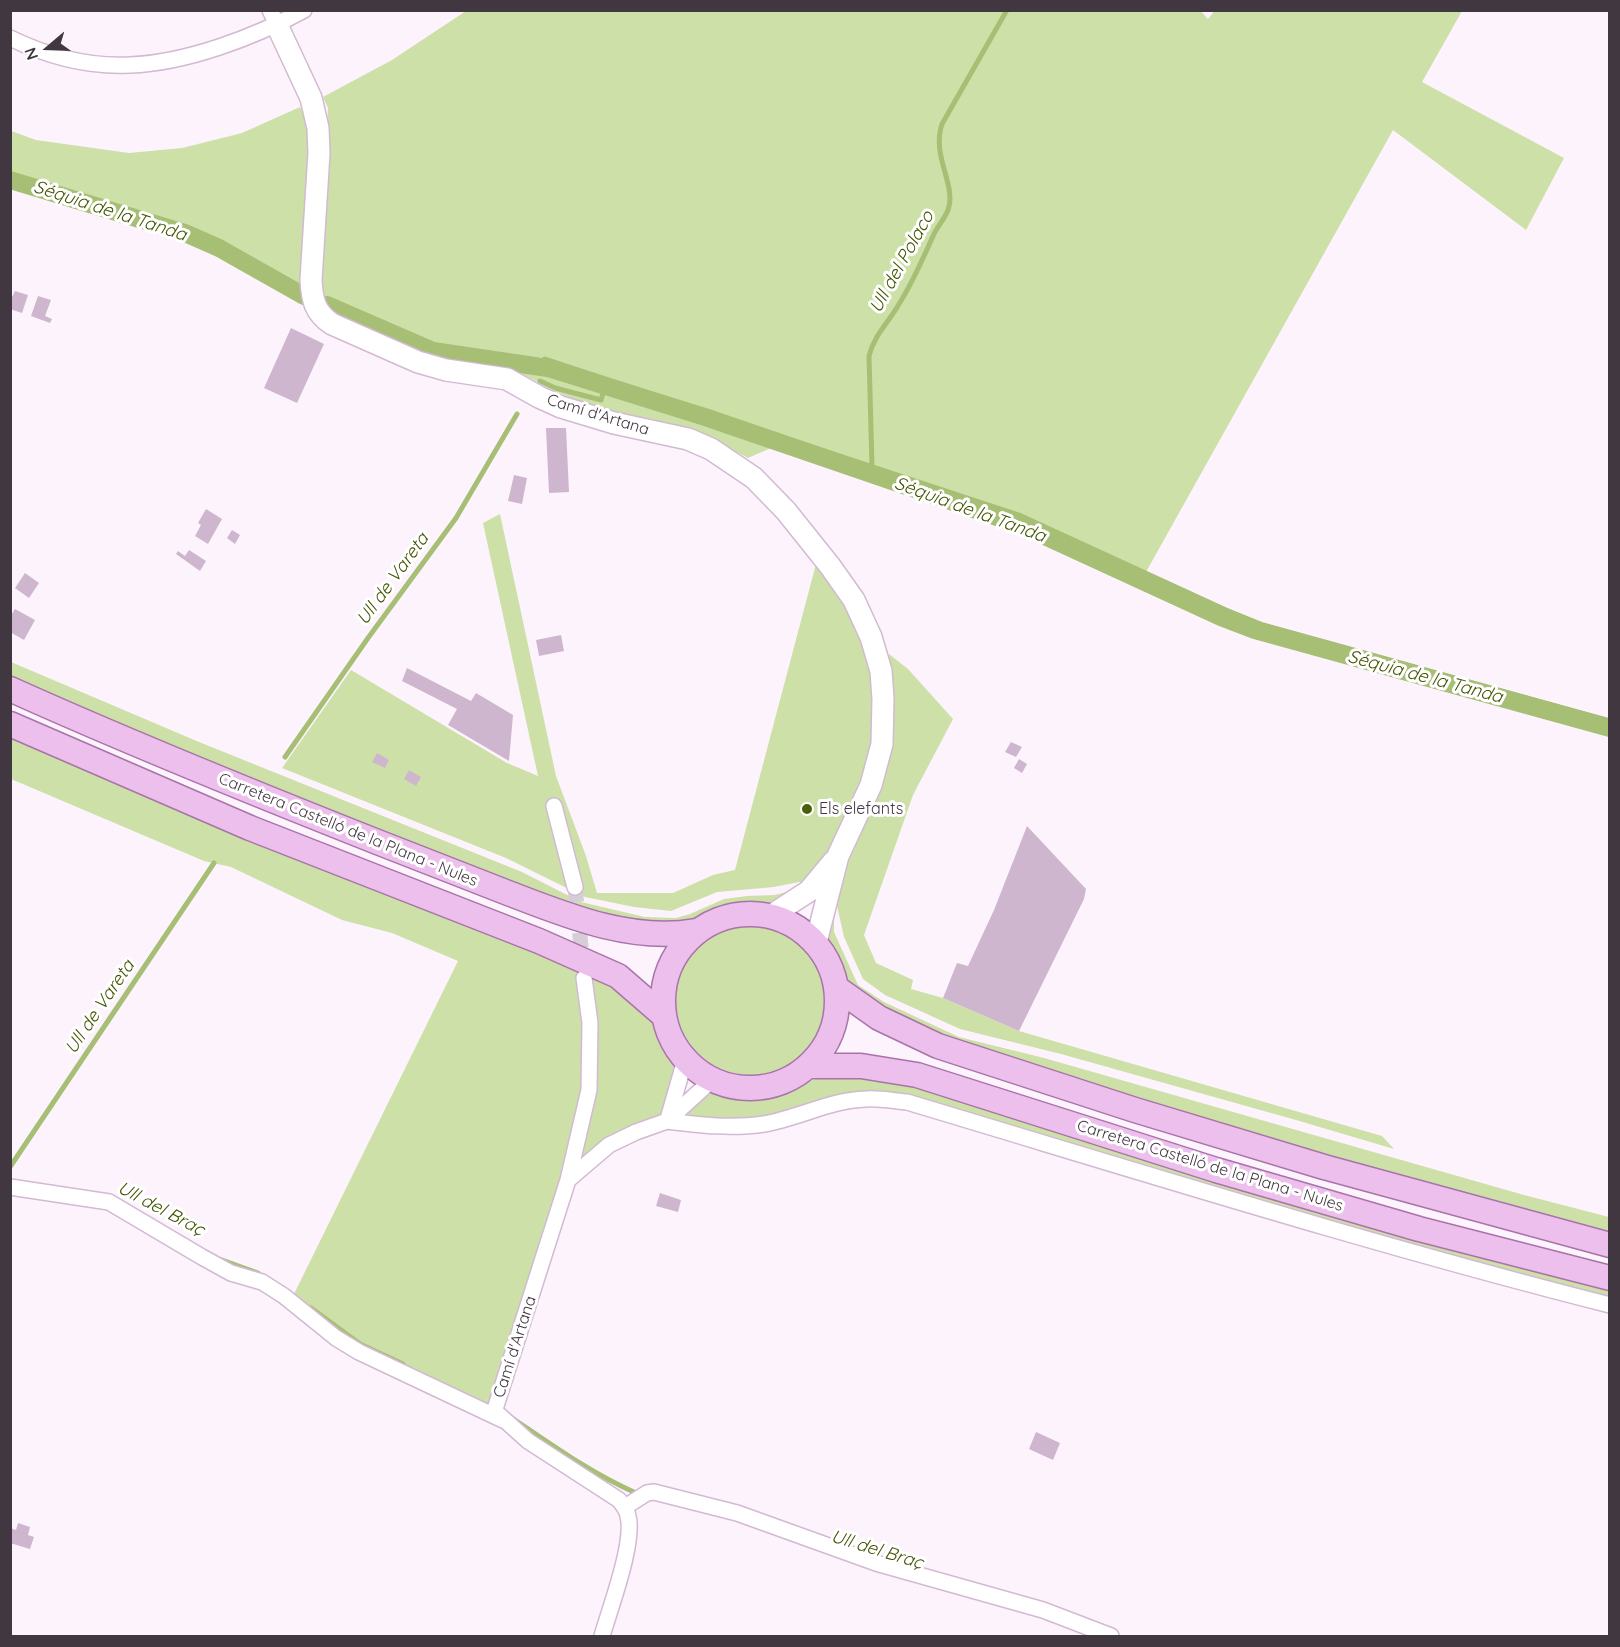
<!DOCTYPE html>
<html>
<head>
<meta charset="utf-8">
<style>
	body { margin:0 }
	#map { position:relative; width:1620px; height:1647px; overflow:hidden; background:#fdf3fd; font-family:Quicksand,sans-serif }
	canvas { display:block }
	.frame { position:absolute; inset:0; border:12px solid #413741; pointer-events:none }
	.north { position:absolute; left:18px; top:18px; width:60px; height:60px; -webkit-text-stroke:4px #fff; paint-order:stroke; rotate:251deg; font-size:16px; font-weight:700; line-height:24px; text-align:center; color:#413741 }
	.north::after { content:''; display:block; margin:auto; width:21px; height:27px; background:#413741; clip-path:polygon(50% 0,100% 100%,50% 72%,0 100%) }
</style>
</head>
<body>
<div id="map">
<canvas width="1620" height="1647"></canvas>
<div class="frame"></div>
<div class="north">N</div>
</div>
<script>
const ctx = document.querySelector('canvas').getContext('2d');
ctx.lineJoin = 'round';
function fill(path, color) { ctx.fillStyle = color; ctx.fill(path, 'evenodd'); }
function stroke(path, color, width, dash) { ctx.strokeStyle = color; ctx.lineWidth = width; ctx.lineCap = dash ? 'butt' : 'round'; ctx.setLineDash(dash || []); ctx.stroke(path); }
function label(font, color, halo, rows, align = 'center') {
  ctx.font = font + ' Quicksand,sans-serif'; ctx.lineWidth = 6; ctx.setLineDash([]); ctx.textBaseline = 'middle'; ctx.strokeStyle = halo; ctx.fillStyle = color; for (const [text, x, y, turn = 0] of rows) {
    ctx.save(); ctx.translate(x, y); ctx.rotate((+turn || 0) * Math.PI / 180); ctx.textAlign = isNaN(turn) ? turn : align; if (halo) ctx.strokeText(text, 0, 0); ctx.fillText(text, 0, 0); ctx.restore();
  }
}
const green = new Path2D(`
	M560,10l2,2 2,-2h636l8,9 7,-9 247,1 -40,71 142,76 -38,72 -133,-100 -247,442 -130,-60 -473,-155 -11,2 -88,-11 -23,-7 -100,-43 7,-190 -5,-11 69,-37 74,-49z
	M300,107l10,22 -5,160 -90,-50 -78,-27 -126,-38v-43l25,9 93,13 53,-5 60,-15z
	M508,367l34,5 81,24 148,52 -23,10 -41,-22 -121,-30z
	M500,514l56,262 30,80 11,37h76l40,-18 22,-5 81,-306c16,23 34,44 44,70 30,69 8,153 -28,216 -7,12 -16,23 -24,34l-9,-2 -25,5 -57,5 -46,19 -37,-4 -49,-10 -79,-39 -224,-90 69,-98 156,93 31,13 -55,-253z
	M889,654l19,15 45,50 -40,76 -49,140 12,28 37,17 -2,9 32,9 76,33 363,105 12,13 -98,-29 -235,-66 -101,-25 -75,-34 -22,-16 -19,-42 -8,-36 13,-41 24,-53 12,-33 9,-48z
	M11,662l188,80 323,130 59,30 64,15 31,1 14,-4 34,-15 23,-3 28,-1 18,-5 -20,12h-35l-29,9 -21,10 -22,5 -78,-14 -231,-87 -346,-146z
	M11,735l583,241 42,25 19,22 8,21 12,21v12l-13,41 -85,47 3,-45 -89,291 -133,-64 -65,-51 165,-335 -66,-28 -50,-13 -111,-53 -27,-6 -193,-82z
	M834,913v19l24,53 26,17 75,35 85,21 480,137 85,22v18l-210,-57 -427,-130 -79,-33 -44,-32 -11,-28 -10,-15 -1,-11z
	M676 1000a75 75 0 1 1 150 0a75 75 0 1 1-150 0Z
	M831,1074l66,6 416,129 296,81v12l-701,-202 -147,21 -82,-2 28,-29c25,6 49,12 75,3 17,-6 32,-15 49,-19z`);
const stream = new Path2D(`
	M540,367l2,-7 3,-1 474,156 207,95 37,15 347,96
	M540,381l15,7 46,12 4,-14
	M871,473l1,-6 -3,-111c5,-21 20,-34 30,-52 14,-22 24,-46 35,-70 4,-8 11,-16 14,-24 9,-25 -17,-54 -6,-86l65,-114
	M285,757l83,-119 88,-120 61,-104
	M10,1167l204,-304
	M222,1260l36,13
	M311,1308l49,36 43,20
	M512,1418c40,27 80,56 124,75`);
const canal = new Path2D(`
	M10,180l175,53 34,15 85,48
	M327,305l106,46 115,17 157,49 318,109 198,91 34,13 355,98`);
const building = new Path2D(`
	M15,291l13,4 -6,18 -12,-4v-12h2z
	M38,296l13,4 -6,16 7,3 -2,4 -19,-7z
	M291,328l33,16 -27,59 -33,-15z
	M546,428h20l3,64 -20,1z
	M514,475l13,3 -5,26 -14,-3z
	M206,509l16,10 -14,25 -13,-8 6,-11 -3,-2z
	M232,530l8,5 -5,9 -8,-6z
	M189,550l17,11 -6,10 -24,-17 2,-3 7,5z
	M25,573l14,10 -10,15 -14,-10z
	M15,609l20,11 -11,20 -14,-8v-15z
	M561,635l3,16 -25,5 -3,-16z
	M407,668l64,33 5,-8 37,22 -4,46 -61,-36 9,-16 -55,-28z
	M1011,742l11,5 -6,10 -11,-5z
	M377,753l12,7 -4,8 -13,-6z
	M1019,759l8,5 -5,9 -8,-5z
	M409,770l12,7 -5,9 -12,-7z
	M1027,826l59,63 -2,10 -65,132 -76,-33 14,-35 11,3 26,-56z
	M660,1193l21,7 -3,12 -22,-6z
	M1036,1432l24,11 -7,17 -24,-11z
	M18,1523l12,4 -2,8 6,2 -4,12 -20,-6v-15l6,2z`);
const streetTunnel = new Path2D(`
	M575,887l8,79`);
const street = new Path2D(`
	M270,10l7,15
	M10,38c37,18 79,29 120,27 56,-2 125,-28 174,-55
	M554,806l21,81
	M668,1119l17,-59
	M667,1121c32,4 65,8 97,3 35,-6 66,-24 102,-25 14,-1 28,2 41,3 234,70 466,143 703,203
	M568,1180l21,-90 1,-67 -6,-45
	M10,1187l99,15 93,55 29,16 31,9 22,14 52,42 23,14 144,68
	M625,1507l22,-14 7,-1 83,21 139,50 167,47 68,26
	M602,1636c8,-28 33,-94 26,-120 -1,-7 -5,-11 -9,-16l-91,-59 -31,-28 -2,-4 73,-229 41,-35 27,-13 31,-11 45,-41`);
const secondary = new Path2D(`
	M277,25l34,73 7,30 1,25 -8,127c1,20 4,33 21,44l86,38 28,8 61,9 32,18 22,10 53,16 74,16 23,10 43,29 32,33 44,55 24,34 17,37 10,34 2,28 -1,45 -11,41 -33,71 -22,86
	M772,915l37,-24 25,-30`);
const primary = new Path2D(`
	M10,689c122,55 246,105 370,154 41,16 82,32 123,48 60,23 127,52 193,40
	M10,724l240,104 289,113 79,35 45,39
	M663 1001a87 87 0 1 1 174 0a87 87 0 1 1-174 0Z
	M838,989l41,29 59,28 197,64 189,57 286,78
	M810,1066h51l56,9 299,95 203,59 191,49`);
const markers = [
	[807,809,6,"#4b5f08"]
];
const streetNames = [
	["Camí d'Artana",598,415,17],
	["Carretera Castelló de la Plana - Nules",348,830,22],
	["Carretera Castelló de la Plana - Nules",1210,1166,17],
	["Camí d'Artana",515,1347,-72]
];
const poiNames = [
	["Els elefants",819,809]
];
const waterNames = [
	["Séquia de la Tanda",110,211,18],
	["Ull del Polaco",902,262,-61],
	["Séquia de la Tanda",970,510,20],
	["Ull de Vareta",393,579,-54],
	["Séquia de la Tanda",1425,677,15],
	["Ull de Vareta",100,1007,-56],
	["Ull del Braç",161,1209,28],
	["Ull del Braç",877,1550,17]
];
fill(green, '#cde0a7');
stroke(stream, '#a7be75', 5);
stroke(canal, '#a7be75', 18);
fill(building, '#ceb6ce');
stroke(streetTunnel, '#d7cdd7', 15, [15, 8]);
stroke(street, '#d2bad2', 18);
stroke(secondary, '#d2bad2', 24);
stroke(primary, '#a874a8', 27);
stroke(street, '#fff', 15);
stroke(secondary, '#fff', 21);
stroke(primary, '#ecbfec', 24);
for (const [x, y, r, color] of markers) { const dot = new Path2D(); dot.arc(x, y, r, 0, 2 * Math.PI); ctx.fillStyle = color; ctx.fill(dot); stroke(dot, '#fff', 2); }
label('16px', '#413741', '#fff', streetNames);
label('16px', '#413741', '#fff', poiNames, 'left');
label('italic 18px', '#425500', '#fff', waterNames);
</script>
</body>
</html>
